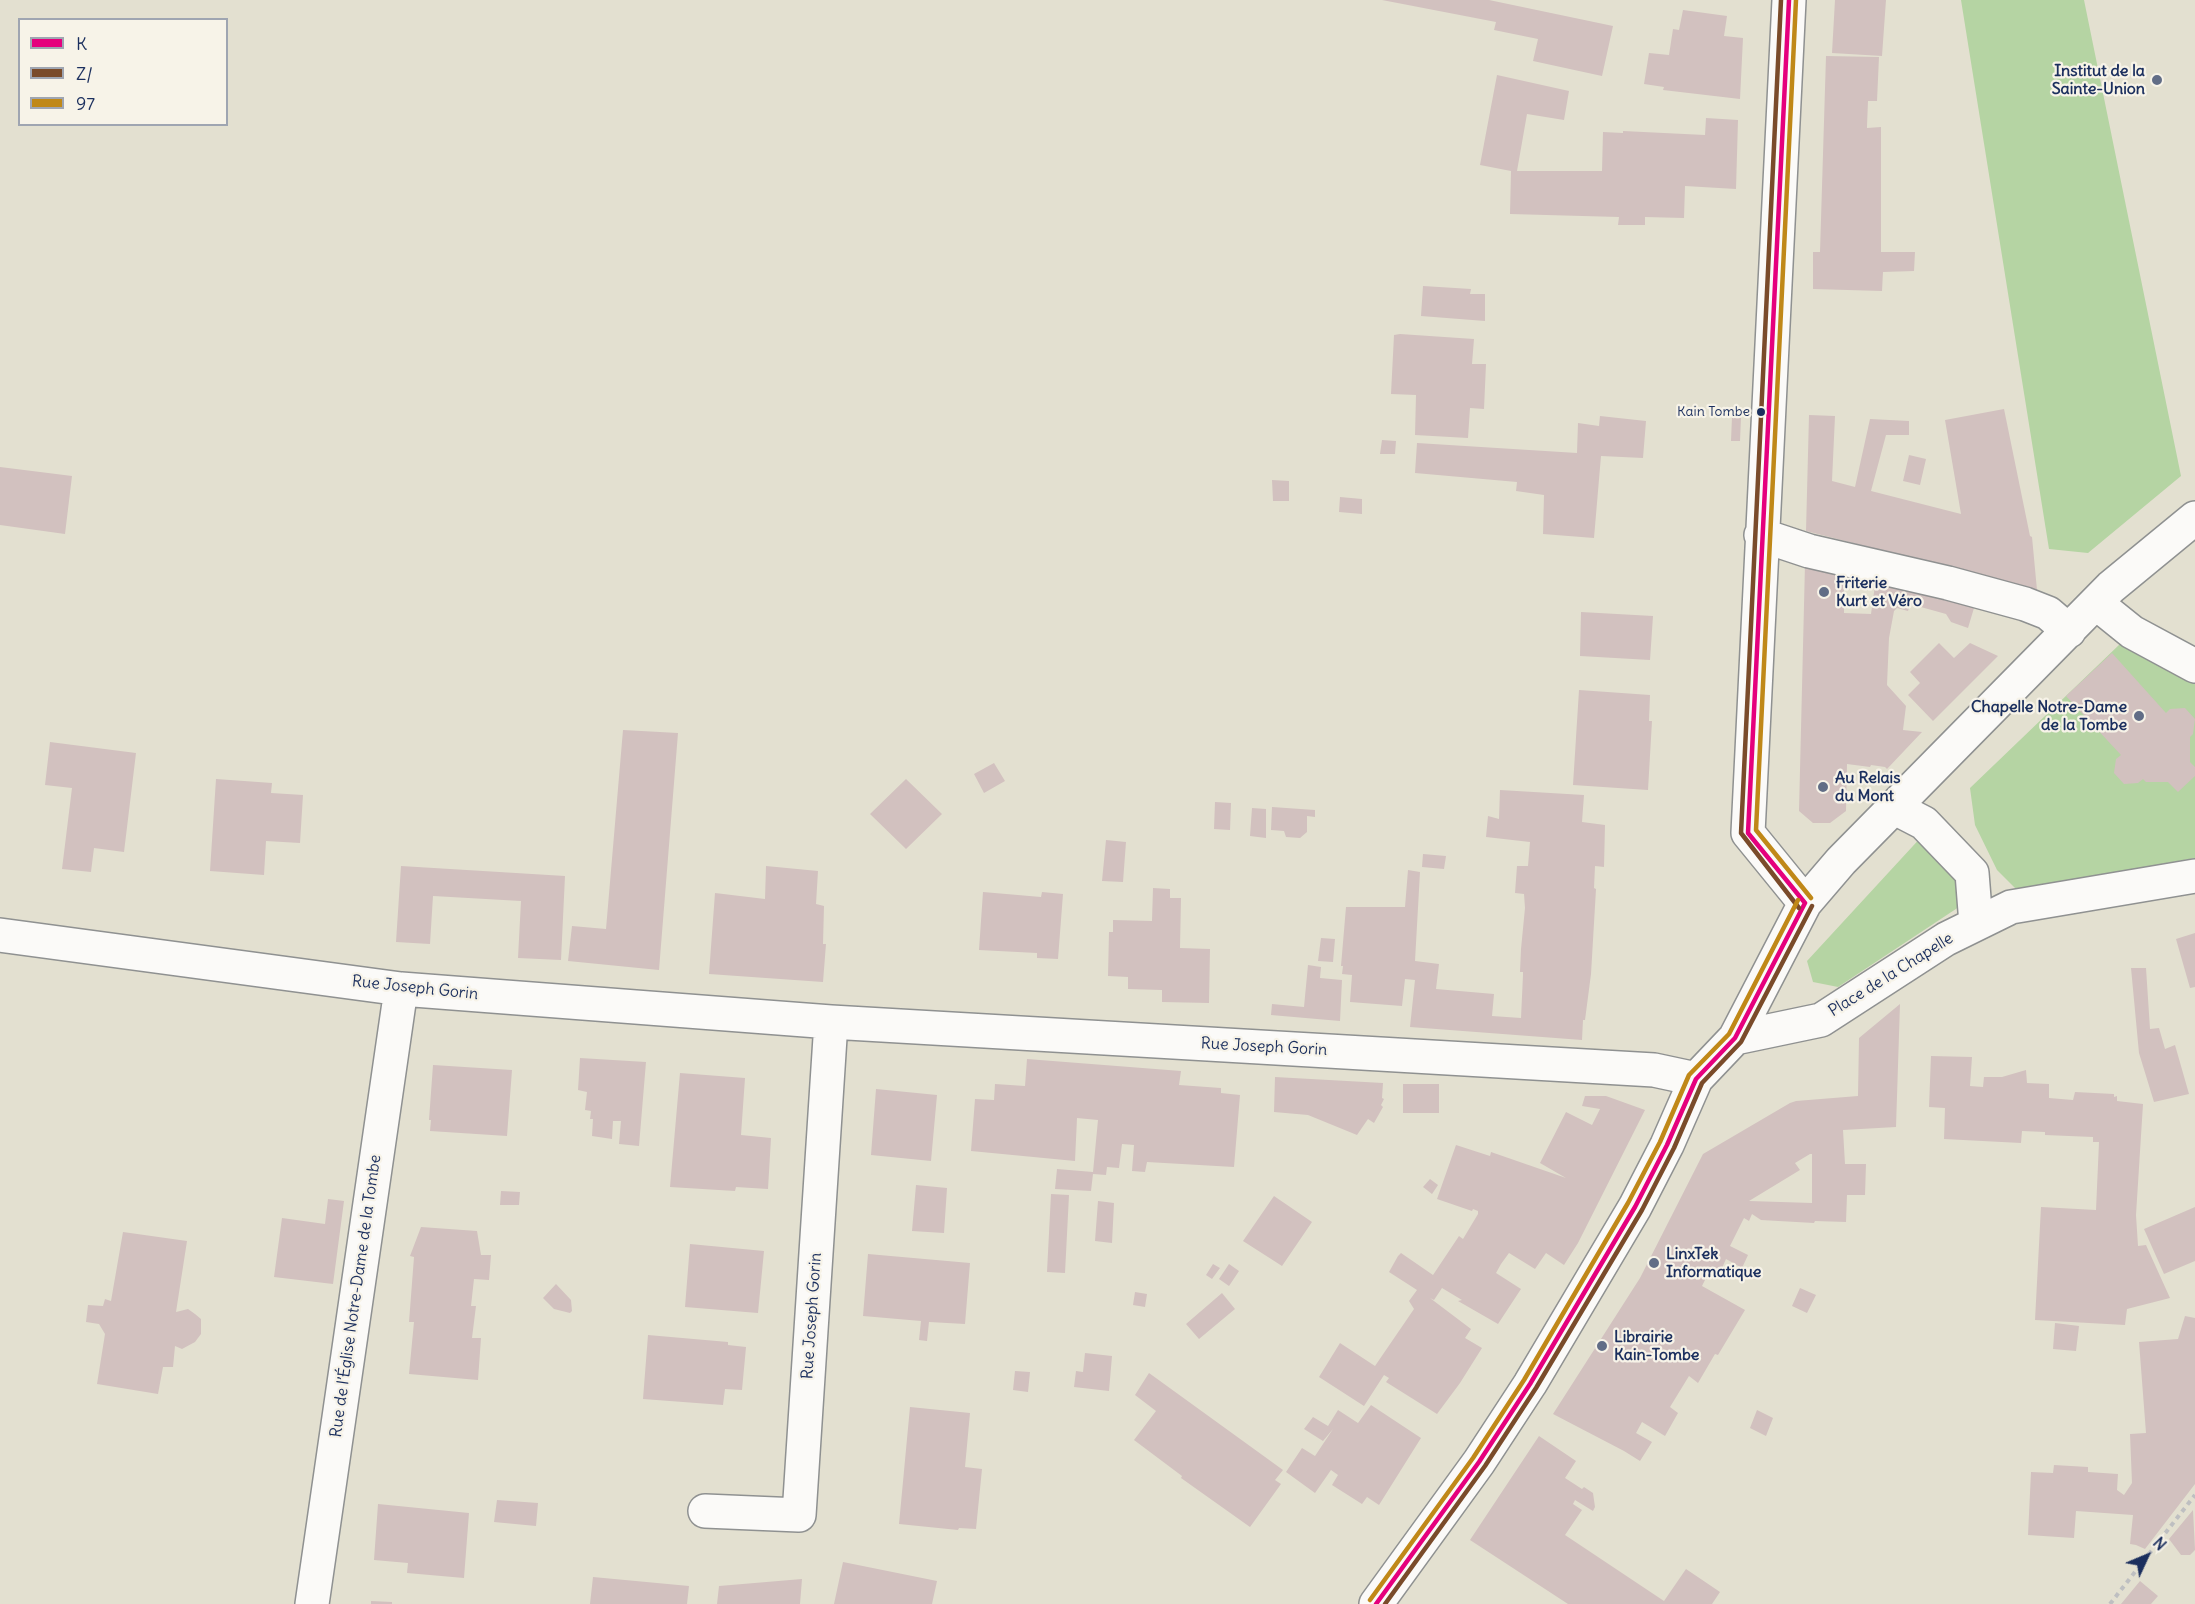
<!DOCTYPE html>
<html>
<head>
<meta charset="utf-8">
<style>
	body { margin:0 }
	#map { position:relative; width:2195px; height:1604px; overflow:hidden; background:#e3e0d0; font-family:Delius,sans-serif }
	canvas { display:block }
	.legend { position:absolute; left:18px; top:18px; width:210px; height:108px; box-sizing:border-box; background:#f7f3e8; border:2px solid #9fa5b1; margin:0; padding:8px 10px; list-style:none; font-size:18px; color:#1b2f5e }
	.legend li { display:flex; align-items:center; gap:12px; height:30px }
	.legend b { width:30px; border:2px solid #9fa5b1 }
	.north { position:absolute; left:2117px; top:1526px; width:60px; height:60px; -webkit-text-stroke:4px #f7f3e8; paint-order:stroke; rotate:46deg; font-size:16px; font-weight:700; line-height:24px; text-align:center; color:#1b2f5e }
	.north::after { content:''; display:block; margin:auto; width:21px; height:27px; background:#1b2f5e; clip-path:polygon(50% 0,100% 100%,50% 72%,0 100%) }
</style>
</head>
<body>
<div id="map">
<canvas width="2195" height="1604"></canvas>
<ul class="legend">
<li><b style="height:8px;background:#e5007d"></b>K</li>
<li><b style="height:8px;background:#7a4b2a"></b>Z/</li>
<li><b style="height:8px;background:#c08818"></b>97</li>
</ul>
<div class="north">N</div>
</div>
<script>
const ctx = document.querySelector('canvas').getContext('2d');
ctx.lineJoin = 'round';
function fill(path, color) { ctx.fillStyle = color; ctx.fill(path, 'evenodd'); }
function stroke(path, color, width, dash) { ctx.strokeStyle = color; ctx.lineWidth = width; ctx.lineCap = dash ? 'butt' : 'round'; ctx.setLineDash(dash || []); ctx.stroke(path); }
function label(font, color, halo, rows, align = 'center') {
  ctx.font = font + ' Delius,sans-serif'; ctx.lineWidth = 4.5; ctx.setLineDash([]); ctx.textBaseline = 'middle'; ctx.strokeStyle = halo; ctx.fillStyle = color; for (const [text, x, y, turn = 0] of rows) {
    ctx.save(); ctx.translate(x, y); ctx.rotate((+turn || 0) * Math.PI / 180); ctx.textAlign = isNaN(turn) ? turn : align; if (halo) ctx.strokeText(text, 0, 0); ctx.fillText(text, 0, 0); ctx.restore();
  }
}
const green = new Path2D(`
	M1961,0h123l97,476 -93,77 -39,-4z
	M2120,644l75,38v176l-178,32 -20,-20 -22,-45 -5,-37z
	M1924,834l47,65 -133,88 -25,-5 -6,-21z`);
const building = new Path2D(`
	M1382,0h107l124,26 -11,50 -69,-15 5,-22 -44,-9 2,-8z
	M1835,0h51l-4,56 -50,-3z
	M1683,10l44,6 -3,20 19,2 -3,61 -77,-9 1,-3 -20,-3 5,-31 20,2 4,-26 6,1z
	M1826,56l53,1 -2,44h-9l-1,25v2l14,-1v125h34l-1,19 -31,1 -1,19 -69,-2v-37h7z
	M1497,75l72,16 -5,29 -37,-6 -10,57h85l1,-39 20,1v-2l82,4 1,-17 32,2 -2,69 -51,-3 -1,32 -39,-1v8h-27l1,-8 -109,-3 1,-43 -31,-6z
	M1423,286l48,3 -1,5h15v27l-64,-5z
	M1400,334l74,5 -2,25h14l-2,45 -14,-1 -2,30 -53,-3 1,-40 -25,-1 3,-59z
	M2004,409l26,127 2,1 5,53 -231,-59 3,-116 26,1 -3,65 23,6 15,-68 39,2v14h-23l-15,56 90,23 -16,-94z
	M1600,416l46,5 -3,37 -42,-2 -7,82 -51,-4 1,-39 -28,-4 1,-9 -102,-9 2,-30 160,10 1,-30 21,3z
	M1732,417h9l-1,24h-9z
	M1382,440l14,1 -1,13h-15z
	M1909,455l17,4 -6,26 -17,-4z
	M0,467l72,9 -7,58 -65,-9z
	M1272,480l17,1v20h-16z
	M1340,497l22,2v15l-23,-2z
	M1805,564l39,7v42l27,1 5,-36 98,30 -6,20 -17,-6 -5,-8 -36,-10 -2,7 -11,-3 -3,3 -5,27 -2,47 19,21 -3,24 19,2 -35,37 -2,-2 -14,-2 -1,2 -23,-3 -1,47 -16,12h-17l-14,-12z
	M1581,612l72,4 -3,44 -70,-4z
	M1939,643l15,15 16,-15 28,13 -65,65 -25,-26 12,-12 -10,-11z
	M2112,653l54,60 4,-4 15,-1 10,11 -2,15 -3,3v25l5,5v9l-17,16 -10,-10h-22l-3,-3 -5,4 -14,1 -10,-11 2,-14 5,-4 -55,-59z
	M1579,690l71,5 -1,26h3l-4,69 -75,-5z
	M623,730l55,3 -19,237 -91,-9 4,-35 34,3z
	M50,742l86,11 -12,99 -30,-4 -3,24 -29,-3 10,-81 -27,-3z
	M994,763l11,18 -21,12 -10,-19z
	M216,779l56,4 -1,10 32,2 -3,48 -34,-2 -2,34 -54,-4z
	M906,779l36,35 -36,35 -36,-35z
	M1500,790l84,5 -2,27 23,3 -1,42 -9,-1 -1,22 2,1 -5,85 -6,46h-2l-1,20 -172,-13 5,-47 -10,-1 -3,27 -52,-4 2,-27 -10,-1 1,-8h-2l5,-59h59l3,-37 12,2 -5,89 24,3 -3,25 58,5 -2,22 29,2 2,-43v-3h-3l1,-23 4,-41 -1,-14 -9,-1 2,-27h11l2,-24 -44,-5 2,-21 11,3z
	M1215,802l16,1 -1,27 -16,-1z
	M1272,807l43,3v7l-8,-1v16l-7,6 -14,-1 -2,-6 -13,-1z
	M1252,808l14,1v29l-16,-2z
	M1106,840l20,2 -3,40 -21,-1z
	M1423,854l23,2 -2,13 -22,-2z
	M401,866l164,10 -4,84 -43,-2 3,-57 -88,-5 -3,48 -34,-2z
	M766,866l52,5 -2,33 8,2 -1,38h3l-3,38 -114,-8 6,-81 50,6z
	M1153,888l17,1v9h11l-1,50 30,1 -1,54 -47,-1v-12l-34,-1v-12l-20,-1 1,-44h4v-12l39,1z
	M983,892l58,5 1,-5 21,2 -5,65 -21,-1v-5l-58,-3z
	M2195,933v54l-5,1 -14,-49z
	M1321,938l14,1 -2,23 -15,-1z
	M1308,965l13,2 -1,11 22,2 -2,41 -69,-6 1,-11 32,3z
	M2131,968h15l4,61 9,-1 6,21 10,-4 14,49 -35,8 -15,-49z
	M1900,1004l-4,123 -53,3 2,34h21l-1,31h-18l-1,27 -31,-1 -1,2 -53,-3 -9,-6 -3,7 -5,-3 -14,28 18,9 -6,13 -16,-9 -7,16 -9,-5 -8,16 43,24 -27,45 -3,-1 -17,29 -9,-7 -19,31 8,6 -13,23 -23,-14 -6,11 16,9 -12,19 -16,-10 -71,-37 87,-136 63,-124 87,-51 6,-2 62,-5 1,-58zM1810,1154h2v49l-63,-2 51,-31 -5,-7z
	M1931,1056l41,1 -2,29 13,1 1,-10h18l24,-7 1,13 22,1v14l24,2 2,-8 39,2v3l3,-1v5l26,3 -7,111 2,31 8,-1 24,53 -43,11 -2,16 -90,-5 6,-113 55,3 3,-68h-6v-5l-48,-2v-3l-23,-1 -1,12 -77,-4 1,-31 -16,-1z
	M580,1058l66,4 -7,84 -20,-2 2,-23h-8l-1,18 -20,-3 1,-17h-3l1,-8 -6,-1 2,-18 -9,-2z
	M1027,1059l154,12 -2,14 42,3v5l19,2 -6,72 -87,-5 -2,10 -13,-1 2,-26 -12,-1 -3,24 -12,-1 -1,8 -13,-1 -2,17 -36,-2 2,-20 36,3 5,-52 -21,-2 -2,43 -104,-10 4,-52 19,1 1,-16 30,2z
	M433,1065l79,5 -5,66 -77,-5 1,-11h-2z
	M680,1073l65,5 -4,57 30,3 -3,51 -32,-2 -1,4 -65,-4z
	M1275,1077l108,6 -1,15 2,1 -3,6 2,2 -9,16 -6,-4 -11,16 -49,-20 -34,-3z
	M1403,1084h36v29h-36z
	M876,1089l61,6 -6,66 -60,-6z
	M1585,1096h21l39,14 -67,133 -14,22 -18,-12 -11,16 -26,-16 -8,11 -5,9 25,16 -23,35 -40,-23 4,-1 -20,-12 -8,12 -4,-2 41,31 -6,9 17,10 -22,35 -23,31 -51,-32 3,-4 -5,-3 -20,31 -45,-29 21,-34 35,23 39,-57 -5,-8 8,-11 -28,-18 9,-16 3,-3 32,22 26,-39 4,3 15,-25v-3l-5,-2 -1,2 -35,-12 19,-54 34,11 1,-4 75,26 -26,-15 26,-51 26,13 8,-16 -18,-3z
	M1430,1179l8,6 -6,9 -9,-7z
	M916,1185l31,3 -3,45 -32,-2z
	M501,1191l19,1 -1,13h-19z
	M1051,1194l18,1 -4,78 -18,-1z
	M1274,1196l38,26 -30,44 -39,-25z
	M328,1199l16,2 -11,83 -59,-7 8,-59 43,6z
	M1098,1201l16,2 -2,40 -17,-2z
	M2195,1207v54l-31,13 -20,-45z
	M421,1227l56,4 4,24h10l-2,25 -15,-1 -3,27h5l-4,32h9l-3,42 -69,-6 5,-52h-5l5,-65 -4,-1z
	M123,1232l64,9 -11,71 12,-3 7,5 6,5v15l-6,8 -13,7 -7,-3 -2,21h-10l-5,27 -61,-10 8,-50 -6,-10 -13,-2 2,-17 15,1 2,-7 6,2z
	M690,1244l74,7 -6,62 -73,-6z
	M868,1254l102,9 -5,61 -36,-2 -2,19 -8,-1 2,-19 -58,-5z
	M1213,1264l7,4 -8,11 -6,-4z
	M1229,1264l10,7 -10,15 -10,-7z
	M556,1284l15,16 1,11 -2,2 -16,-4 -11,-11z
	M1800,1288l16,7 -9,18 -15,-7z
	M1135,1292l12,2 -2,13 -12,-2z
	M1222,1293l13,16 -36,30 -13,-15z
	M2185,1316l10,2v166l-50,65 -9,-4 -6,-1 3,-29 -57,-4 -2,27 -46,-3 3,-63 22,1 1,-8 34,2v5l30,2 -1,16 7,5 8,-12 -2,-49 16,-1 -7,-91 39,-3z
	M2055,1323l24,3 -3,25 -23,-2z
	M648,1335l80,7v3l18,2 -4,43 -17,-1 -2,16 -80,-6z
	M1085,1353l27,3 -3,35 -35,-4 2,-16 7,1z
	M1015,1371l15,1 -2,20 -15,-2z
	M1149,1373l134,97 -8,10 6,4 -31,43 -69,-49 1,-2 -48,-36 22,-29 -21,-16z
	M1371,1405l50,33 -42,67 -12,-8 -5,7 -30,-19 6,-10 -7,-5 -16,23 -29,-21 16,-24 13,8 18,-27 -10,12 -19,-12 9,-12 15,9 10,-16 20,13z
	M910,1407l60,6 -5,54 17,2 -6,60 -17,-1 -1,2 -59,-6z
	M1757,1410l16,8 -7,18 -16,-8z
	M1539,1436l37,25 -11,17 17,11 2,-2 9,6 2,14 -2,4 -18,-11 -2,4 9,6 -17,25 99,66 22,-32 34,23 -8,12h-144l-98,-64z
	M497,1500l41,3 -2,23 -42,-4z
	M378,1504l91,9 -5,65 -57,-5 1,-10 -34,-3z
	M2193,1510l2,40 -5,5h-9l-12,-16z
	M843,1562l94,19 -5,23h-98z
	M593,1577l96,9 -2,18h-97z
	M802,1579l-2,25h-83l2,-18z
	M2140,1581l18,15 -7,8h-30z
	M371,1601l21,1v2h-21z`);
const path = new Path2D(`
	M2110,1604l85,-109`);
const minor = new Path2D(`
	M1789,0l-41,833 57,70
	M1761,535l48,16 139,32 77,21 23,9 21,18
	M2096,603l36,29 63,34
	M1895,808l29,15 48,50 4,51
	M0,935l401,54 430,33 823,48 42,9
	M1735,1038l86,-18 125,-81 65,-32 184,-31
	M705,1511l94,4 32,-493
	M312,1604l89,-615
	M1376,1604l103,-142 51,-78 105,-177 32,-62 29,-66 39,-41 70,-135 36,-42 270,-274 84,-69`);
const bus1 = new Path2D(`
	M1789,0l-41,833 57,70
	M1376,1604l103,-142 51,-78 105,-177 32,-62 29,-66 39,-41 70,-135`);
const bus2 = new Path2D(`
	M1781,0l-40,833 58,75
	M1385,1604l100,-138 51,-78 106,-178 32,-62 28,-65 39,-41 71,-136`);
const bus3 = new Path2D(`
	M1796,0l-40,830 55,68
	M1370,1600l103,-142 51,-78 104,-177 32,-61 29,-67 40,-41 69,-134`);
const markers = [
	[2157,80,6,"#616d86"],
	[1761,412,5,"#1b2f5e"],
	[1824,592,6,"#616d86"],
	[2139,716,6,"#616d86"],
	[1823,787,6,"#616d86"],
	[1654,1263,6,"#616d86"],
	[1602,1346,6,"#616d86"]
];
const busNames = [
	["Kain Tombe",1750,412]
];
const poiNames = [
	["Institut de la",2145,71,"right"],
	["Sainte-Union",2145,89,"right"],
	["Friterie",1836,583],
	["Kurt et Véro",1836,601],
	["Chapelle Notre-Dame",2127,707,"right"],
	["de la Tombe",2127,725,"right"],
	["Au Relais",1835,778],
	["du Mont",1835,796],
	["LinxTek",1666,1254],
	["Informatique",1666,1272],
	["Librairie",1614,1337],
	["Kain-Tombe",1614,1355]
];
const streetNames = [
	["Place de la Chapelle",1891,975,-32],
	["Rue Joseph Gorin",415,988,6],
	["Rue Joseph Gorin",1264,1047,3],
	["Rue de l’Église Notre-Dame de la Tombe",356,1296,-82],
	["Rue Joseph Gorin",812,1316,-86]
];
fill(green, '#b5d4a3');
fill(building, '#d2c1bf');
stroke(minor, '#8f9191', 36);
stroke(path, '#bebfc1', 4, [4.5, 4.5]);
stroke(minor, '#fbfaf8', 33);
stroke(bus1, '#e5007d', 4.5);
stroke(bus2, '#7a4b2a', 4.5);
stroke(bus3, '#c08818', 4.5);
for (const [x, y, r, color] of markers) { const dot = new Path2D(); dot.arc(x, y, r, 0, 2 * Math.PI); ctx.fillStyle = color; ctx.fill(dot); stroke(dot, '#f7f3e8', 2); }
label('14px', '#1b2f5e', '#f7f3e8', busNames, 'right');
label('bold 16px', '#1b2f5e', '#f7f3e8', poiNames, 'left');
label('16px', '#1b2f5e', '#f7f3e8', streetNames);
</script>
</body>
</html>
